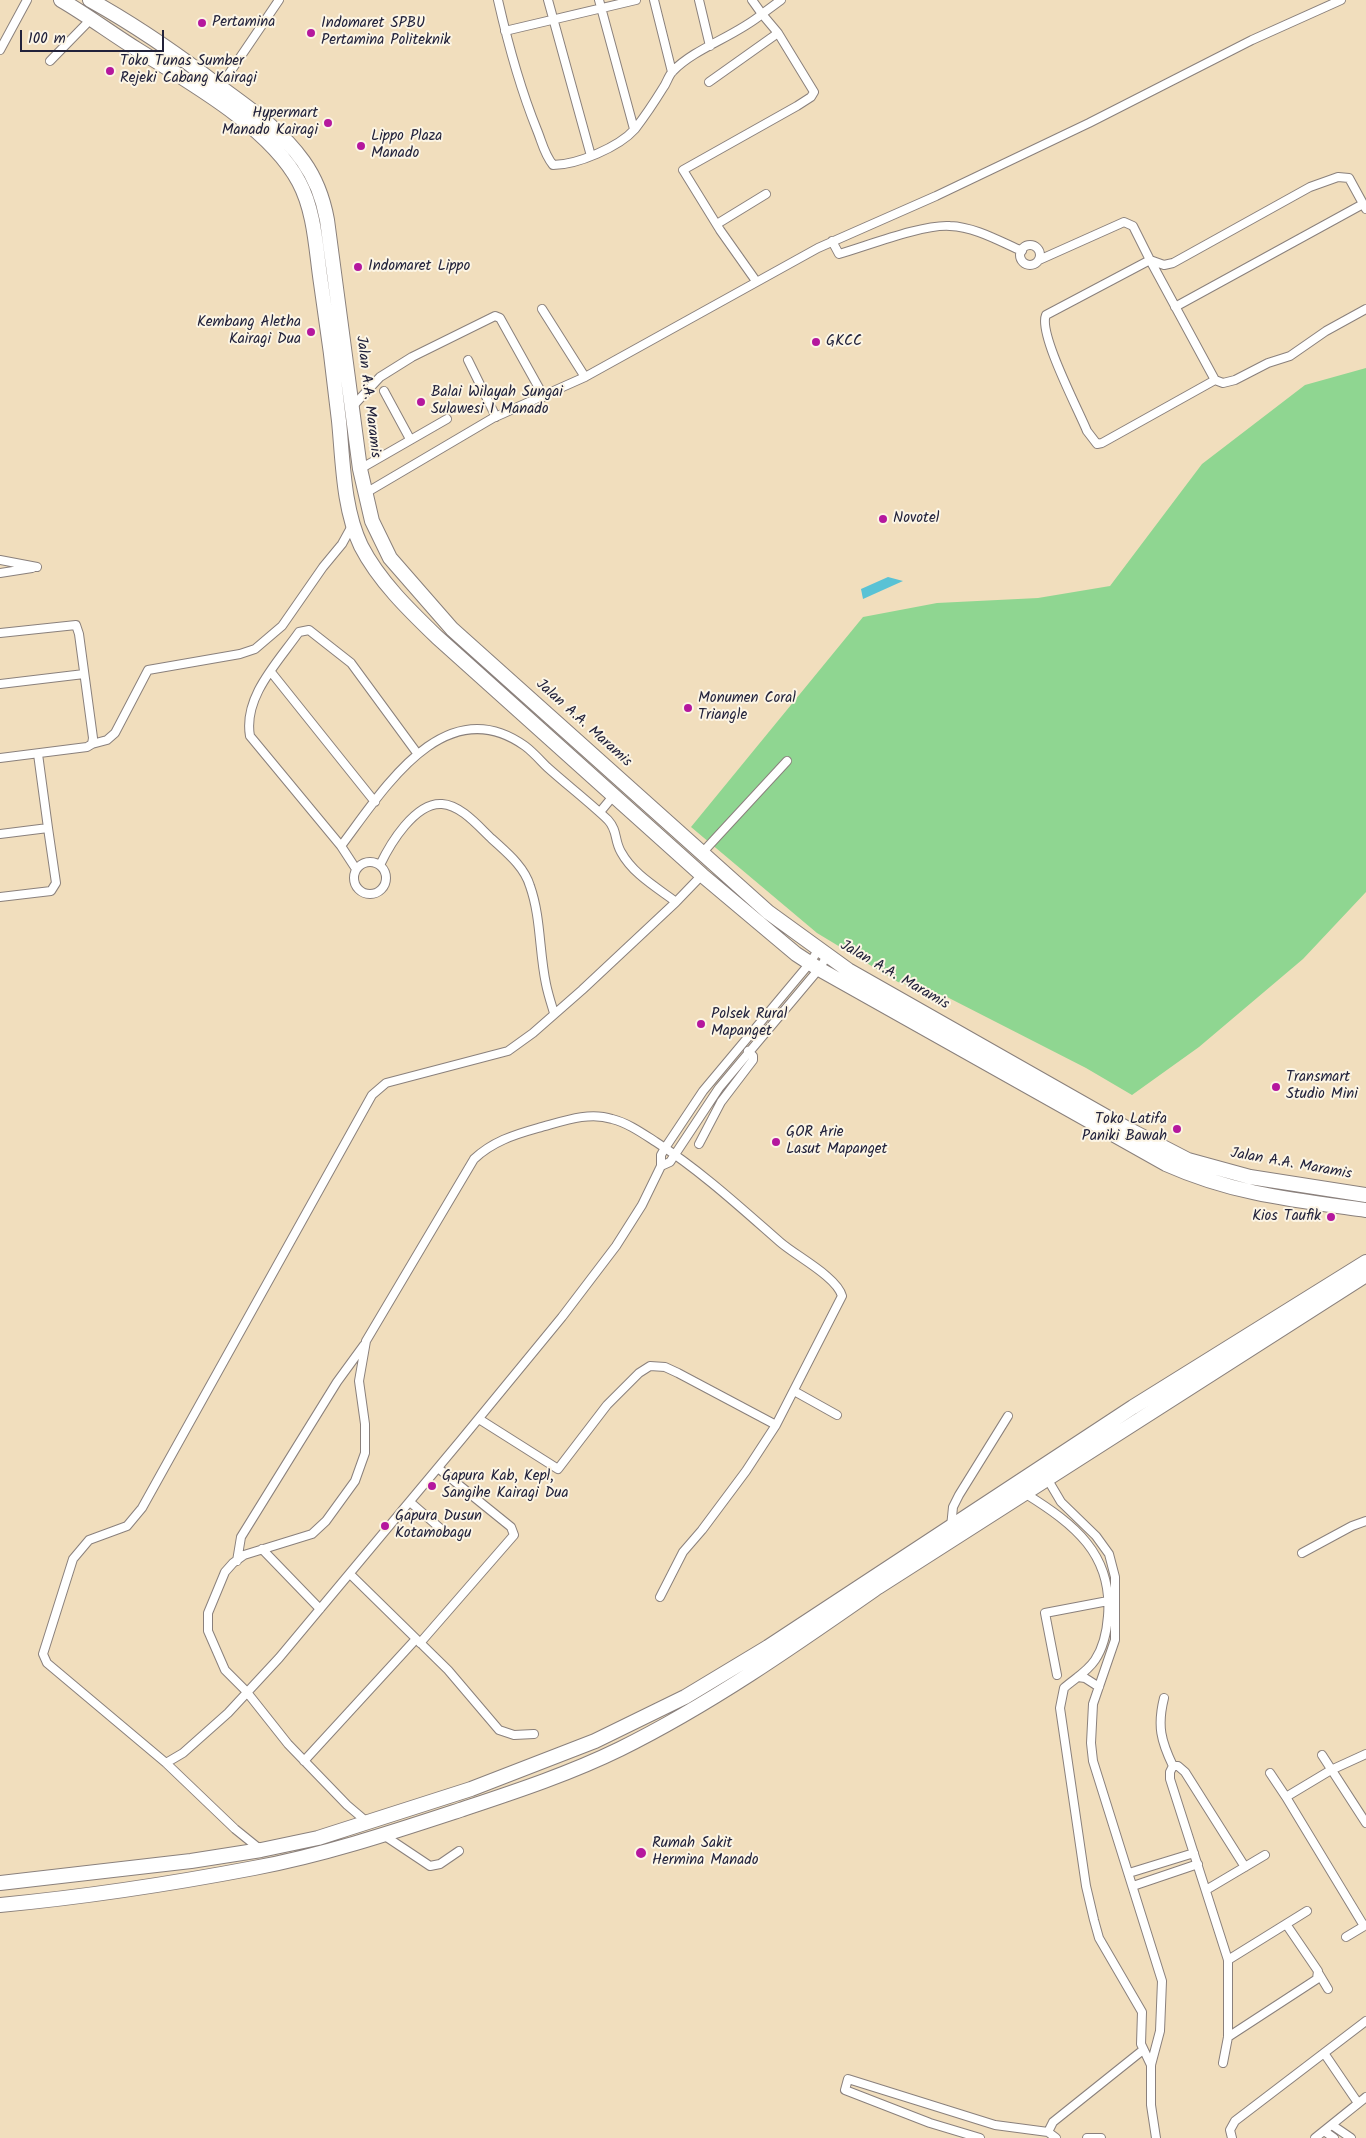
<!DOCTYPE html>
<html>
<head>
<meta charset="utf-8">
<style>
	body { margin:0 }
	#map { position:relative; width:1366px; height:2138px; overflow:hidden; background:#f1debd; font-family:Kalam,sans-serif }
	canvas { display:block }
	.scale { position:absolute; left:20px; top:30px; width:144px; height:22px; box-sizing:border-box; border:2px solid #22223b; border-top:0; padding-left:6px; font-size:15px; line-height:18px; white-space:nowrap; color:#22223b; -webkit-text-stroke:4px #fcf5e5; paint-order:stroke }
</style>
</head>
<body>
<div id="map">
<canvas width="1366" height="2138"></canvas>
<div class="scale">100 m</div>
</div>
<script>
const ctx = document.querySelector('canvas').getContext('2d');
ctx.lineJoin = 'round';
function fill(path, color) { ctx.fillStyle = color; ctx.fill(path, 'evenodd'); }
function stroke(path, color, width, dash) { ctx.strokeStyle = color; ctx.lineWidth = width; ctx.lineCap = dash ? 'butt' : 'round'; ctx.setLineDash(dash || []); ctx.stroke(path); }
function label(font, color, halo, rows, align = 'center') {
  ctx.font = font + ' Kalam,sans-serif'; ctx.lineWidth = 4; ctx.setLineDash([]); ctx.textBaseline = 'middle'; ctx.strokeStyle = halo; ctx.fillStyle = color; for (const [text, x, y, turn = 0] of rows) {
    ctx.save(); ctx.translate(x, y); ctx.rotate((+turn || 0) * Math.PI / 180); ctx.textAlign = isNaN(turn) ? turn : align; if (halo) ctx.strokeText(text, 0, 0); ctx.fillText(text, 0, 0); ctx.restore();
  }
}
const green = new Path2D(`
	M1366,368v524l-63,67 -104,88 -67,48 -46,-27 -139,-71 -49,-15 -81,-49 -126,-106 172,-210 74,-14 101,-5 72,-12 92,-122 103,-79z`);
const water = new Path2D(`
	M888,577l15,4 -40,18 -2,-10z`);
const street = new Path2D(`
	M498,0c10,44 22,88 39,130 5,12 7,24 16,35 24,0 66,-18 82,-36 10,-13 20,-28 28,-41 4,-5 5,-12 10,-17 22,-23 63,-35 89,-57l-10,-14
	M548,0l43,156
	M599,0l35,129
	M654,0l18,72
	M699,0l11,46
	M505,31l131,-31
	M778,33l-16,-19 19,-14
	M0,50l27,-50
	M50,61l41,-42
	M709,82l69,-49 36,59 -3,5 -14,9 -114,64 37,60 36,51
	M220,87l59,-87
	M717,224l49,-30
	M832,241l7,13c28,-8 84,-30 111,-28 25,1 49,15 72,25
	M1020 255a10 10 0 1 1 20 0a10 10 0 1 1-20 0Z
	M1039,260l85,-38 9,4 17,34 -104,55c-8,18 32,94 41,116l10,13 5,-1 113,-63 -65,-120
	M1150,260l14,5 9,-2 137,-76 28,-10 11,1 17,31
	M1175,307l188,-103
	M542,309l43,68
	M468,360l28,57
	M1215,380l8,3 12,-3 33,-17 22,-7 36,-25 40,-22
	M384,391l26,48
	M353,406l27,-29 32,-20 83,-41 5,2 44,79
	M360,469l87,-50
	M364,494l129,-76 92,-41 233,-129 118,-52 153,-73 163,-83 89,-40
	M0,560l37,7
	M0,573l32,-5
	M0,633l76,-8 3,9 14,104 -1,6 -5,3 -87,11
	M271,672l104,130
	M0,684l84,-10
	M92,744l15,-4 8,-7 33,-63 92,-16 15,-5 27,-23 41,-59 19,-23 11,-20
	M600,812l14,-17
	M0,834l48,-6 -10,-74
	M341,846l-91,-110c-7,-39 28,-74 49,-104l10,-2 42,33 66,90
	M702,853l85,-92
	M354 878a16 16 0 1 1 32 0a16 16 0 1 1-32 0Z
	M380,865c10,-21 35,-63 62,-61 19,1 37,23 50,35 14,13 32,27 38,47 11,31 9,65 16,98 2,10 5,19 8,29
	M356,869l-15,-23c41,-54 103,-158 184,-100 8,6 15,14 22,21 20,18 41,34 61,53 10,11 6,20 13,32 12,22 35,35 55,50l26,-27
	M0,897l51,-6 5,-8 -8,-55
	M699,1144l22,-42 32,-42v-4l-5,-5
	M661,1166l9,-4 49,-74 100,-119 8,-13
	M794,1391l43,24
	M479,1419l79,50 49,-64 32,-32 11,-7 15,1 13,6 98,52
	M1048,1480l13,22 35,34 13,18 6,23v63l-22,64 -2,39 2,18 69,220 -2,50 -9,34v40l5,33
	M1026,1494c48,30 87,60 82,122 -1,14 -5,32 -13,44 -8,12 -21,19 -31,28l-4,20 26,178 8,34 5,18 43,74 -1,32 10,21
	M410,1502l31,27
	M951,1527l2,-20 6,-12 49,-79
	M262,1549l58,60
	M1302,1553l50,-27 14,-5
	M237,1561l4,-24 96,-155 27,-37
	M350,1574l98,96 51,60 15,5 20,-1
	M420,1643l94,-108 -3,-8 -73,-59
	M1057,1675l-12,-62 63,-12
	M1078,1677l7,1 14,9
	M1164,1698c-7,28 -3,43 9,68
	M1322,1755l44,68
	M304,1761l112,-122
	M166,1763l17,-10 45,-40 51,-55 182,-218 101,-123 54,-71 26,-41 19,-39v-11l4,-7 38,-57 107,-128 8,-13
	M1270,1773l16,24
	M367,1822l-20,-17 -59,-61 -42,-53 -21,-21 -17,-39v-18l17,-41 8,-9 11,-8 68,-21 14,-13 29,-40 10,-28v-29l-6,-43 7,-40 108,-182c18,-17 39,-24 64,-31 23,-6 50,-17 74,-9 16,4 30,14 44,23 45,29 84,65 124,100 16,14 57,35 62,54l-66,129 -30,46 -44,59 -19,22 -23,45
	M382,1834l48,32 10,-2 19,-13
	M261,1850l-26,-21 -69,-66 -119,-100 -4,-9 30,-95 16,-19 38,-14 15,-18 230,-413 14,-12 122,-32 25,-18 49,-43 94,-88
	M1129,1873l65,-20
	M1133,1886l65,-22
	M1206,1890l59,-35
	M1364,1926l-78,-129 45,-27 35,-16
	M1346,1937l20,-12
	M1228,1960l79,-49
	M1319,1974l9,15
	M1228,2037l89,-58 1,-8 -32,-47
	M1324,2053l34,50
	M1223,2063l5,-26v-77l-58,-181v-7l3,-6h5l7,6 60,95
	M1332,2125l19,13
	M1324,2131l10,7
	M1048,2132l5,-10 90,-72
	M980,2138l-50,-15 -85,-33 3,-11 147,46 53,7 8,6
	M1087,2138h14
	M1232,2138l-2,-8 5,-9 131,-100
	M1315,2138l51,-41`);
const highway = new Path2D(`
	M61,0c26,15 51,34 77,50 51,32 132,77 161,132 16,30 17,68 22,101 7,46 13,92 18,138 4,40 4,87 22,125 18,35 48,64 76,91l265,238 94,79 23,15 347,195c67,30 128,36 200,46
	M90,0c45,25 90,56 130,87 30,22 61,43 83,74 13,18 20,37 24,59l33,249 12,52 18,37 62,71 316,283 80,58 280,159 60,31 62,17 116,18
	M0,1883l191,-22 70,-11 57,-12 153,-49 124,-48 90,-44 83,-50 365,-240 233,-145
	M0,1905c85,-8 170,-21 254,-37 70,-13 139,-36 206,-58 54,-18 109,-36 160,-61 91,-45 175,-104 258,-162l488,-312`);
const markers = [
	[202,23,5,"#b5179e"],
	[311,33,5,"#b5179e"],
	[110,71,5,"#b5179e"],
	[328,123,5,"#b5179e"],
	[361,146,5,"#b5179e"],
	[358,267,5,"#b5179e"],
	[311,332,5,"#b5179e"],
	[816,342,5,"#b5179e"],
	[421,402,5,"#b5179e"],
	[883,519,5,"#b5179e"],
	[688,708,5,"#b5179e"],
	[701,1024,5,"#b5179e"],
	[1276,1087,5,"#b5179e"],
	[1177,1129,5,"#b5179e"],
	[776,1142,5,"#b5179e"],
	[1331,1217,5,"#b5179e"],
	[432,1486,5,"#b5179e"],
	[385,1526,5,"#b5179e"],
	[641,1853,6,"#b5179e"]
];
const poiNames = [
	["Pertamina",212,23],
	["Indomaret SPBU",321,24],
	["Pertamina Politeknik",321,41],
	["Toko Tunas Sumber",120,62],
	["Rejeki Cabang Kairagi",120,79],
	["Hypermart",318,114,"right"],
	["Manado Kairagi",318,131,"right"],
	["Lippo Plaza",371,137],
	["Manado",371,154],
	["Indomaret Lippo",368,267],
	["Kembang Aletha",301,323,"right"],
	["Kairagi Dua",301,340,"right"],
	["GKCC",826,342],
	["Balai Wilayah Sungai",431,393],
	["Sulawesi I Manado",431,410],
	["Novotel",893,519],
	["Monumen Coral",698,699],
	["Triangle",698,716],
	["Polsek Rural",711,1015],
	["Mapanget",711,1032],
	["Transmart",1286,1078],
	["Studio Mini",1286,1095],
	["Toko Latifa",1167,1120,"right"],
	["Paniki Bawah",1167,1137,"right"],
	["GOR Arie",786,1133],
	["Lasut Mapanget",786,1150],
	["Kios Taufik",1321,1217,"right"],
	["Gapura Kab, Kepl,",442,1477],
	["Sangihe Kairagi Dua",442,1494],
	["Gapura Dusun",395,1517],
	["Kotamobagu",395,1534],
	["Rumah Sakit",652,1844],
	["Hermina Manado",652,1861]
];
const streetNames = [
	["Jalan A.A. Maramis",367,397,83],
	["Jalan A.A. Maramis",583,724,42],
	["Jalan A.A. Maramis",894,976,30],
	["Jalan A.A. Maramis",1291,1165,10]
];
fill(green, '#8fd691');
fill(water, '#59c2d5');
stroke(street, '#8a807c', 10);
stroke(highway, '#8a807c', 16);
stroke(street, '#fff', 8);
stroke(highway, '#fff', 14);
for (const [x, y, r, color] of markers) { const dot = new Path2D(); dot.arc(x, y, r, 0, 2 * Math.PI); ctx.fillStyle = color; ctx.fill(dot); stroke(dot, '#fcf5e5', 2); }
label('15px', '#22223b', '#fcf5e5', poiNames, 'left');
label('15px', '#22223b', '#fcf5e5', streetNames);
</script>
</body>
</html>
